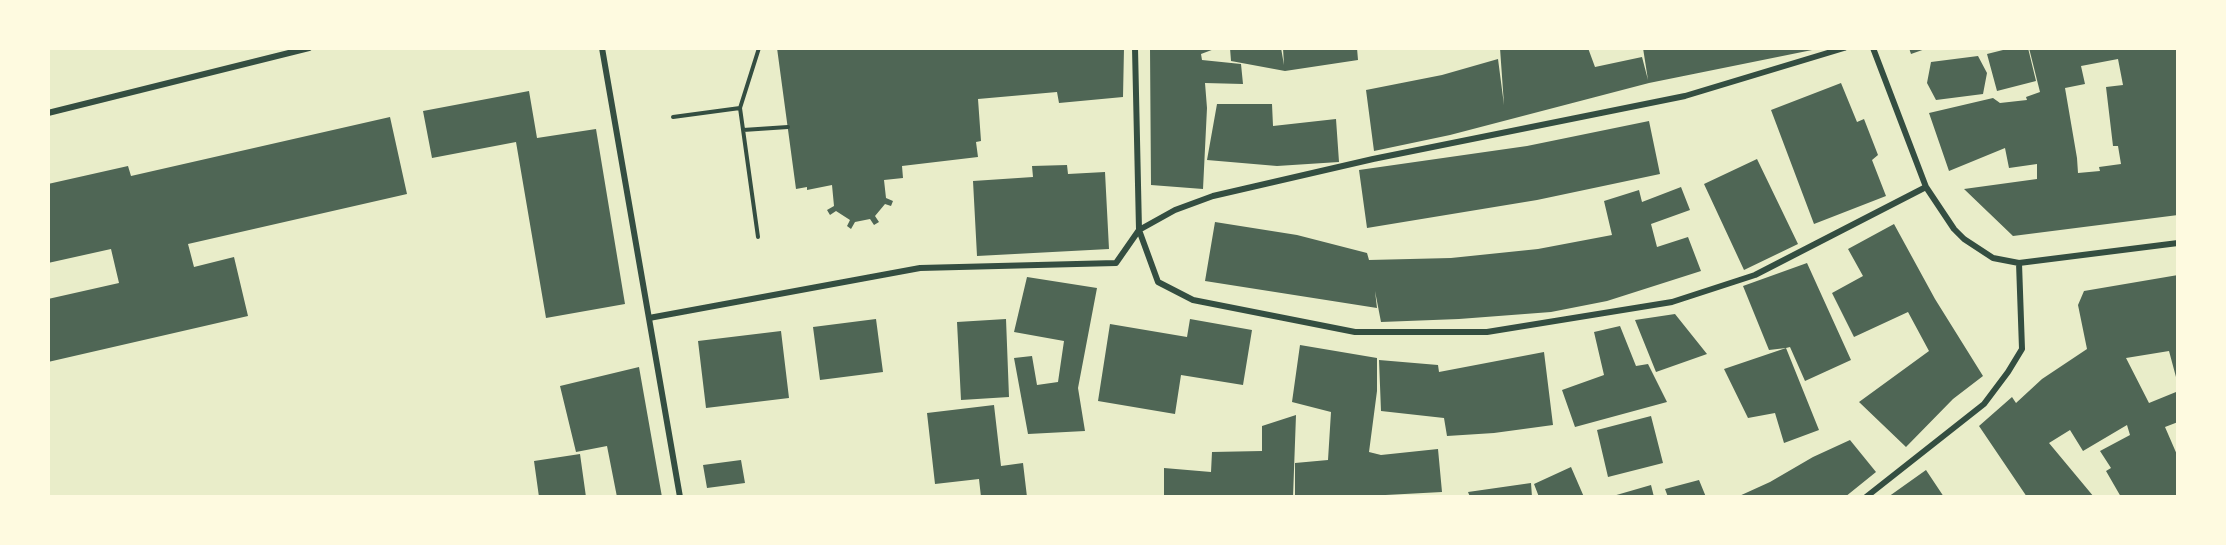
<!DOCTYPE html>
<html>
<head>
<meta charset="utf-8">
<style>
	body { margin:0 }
	#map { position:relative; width:2226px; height:545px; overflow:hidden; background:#e9edc9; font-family:Manrope,sans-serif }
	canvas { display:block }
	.frame { position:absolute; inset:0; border:50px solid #fefae0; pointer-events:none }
</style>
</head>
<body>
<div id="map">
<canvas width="2226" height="545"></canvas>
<div class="frame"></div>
</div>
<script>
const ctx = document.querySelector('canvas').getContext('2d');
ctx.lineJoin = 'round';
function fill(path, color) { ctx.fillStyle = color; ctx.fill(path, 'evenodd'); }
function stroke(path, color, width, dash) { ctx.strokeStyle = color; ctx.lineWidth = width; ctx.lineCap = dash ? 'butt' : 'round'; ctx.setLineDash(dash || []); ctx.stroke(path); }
const building = new Path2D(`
	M777,48h347l-1,49 -64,6 -2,-11 -79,7 3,42 -5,1 2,15 -76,9 1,12 -19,2 2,18 7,3 -2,5 -6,-2 -10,12 4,6 -5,3 -4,-6 -15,3 -4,7 -4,-3 3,-6 -14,-9 -6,4 -3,-5 7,-4 -2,-21 -25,5v-3l-11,2z
	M1150,48h67l-16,6 1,6 39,4 2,20 -38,-1 2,25 -4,81 -52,-4z
	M1230,48h51l3,17 -1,-17h74l1,12 -73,11 -54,-10z
	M1500,48h88l7,19 47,-10 6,23 -5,-32 174,1 -168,34 -199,52 -76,16 -8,-61 76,-15 56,-16 6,46z
	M1909,48h19l-17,6z
	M2011,48h17l8,33 -39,10 -10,-37z
	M2029,48h149v167l-165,21 -49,-47 73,-10v-15l-28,4 -4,-20 -56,23 -20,-58 64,-15 7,5 27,-3 -1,-3 14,-5zM2118,59l5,26 -17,2 7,59h5l3,18 -22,3 1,4 -22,2 -1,-15 -12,-70 20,-4 -4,-18z
	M1978,56l9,17 -4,21 -47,6 -9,-17 4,-21z
	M1841,83l16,39 7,-3 14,36 -6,5 14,36 -72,28 -43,-114z
	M529,91l8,47 59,-9 29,175 -79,14 -30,-176 -84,16 -9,-47z
	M1217,104h55l1,22 63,-7 3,43 -62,4 -70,-6z
	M390,117l17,77 -219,50 6,23 40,-10 14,59 -200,46v-63l71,-16 -8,-34 -63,14v-79l80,-18 3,10z
	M1649,121l11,53 -123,26 -170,28 -8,-58 168,-24z
	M1757,159l41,85 -54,26 -40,-86z
	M1067,165l1,9 37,-2 4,77 -132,7 -4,-75 60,-4 -1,-11z
	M1681,187l9,23 -39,14 6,23 31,-10 13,34 -94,30 -56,11 -92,7 -78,3 -6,-31 2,17 -172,-27 10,-59 82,13 70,18 2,7 82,-2 87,-9 74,-14 -8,-34 35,-11 3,12z
	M1894,224l41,75 48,77 -30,23 -47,48 -47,-45 70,-51 -21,-39 -54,25 -22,-44 31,-17 -15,-27z
	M1807,263l44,97 -46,21 -15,-34 -4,1 33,82 -35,13 -9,-30 -27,5 -24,-49 62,-21 -17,2 -26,-64z
	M2178,275v102h-2l-7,-26 -43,7 23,45 27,-11 2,30 -13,5 13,30v40h-57l-15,-26 5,-3 -11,-17 30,-16 -3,-10 -44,26 -13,-21 -21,13 45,54h-67l-48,-71 33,-29 4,6 26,-24 45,-30 -9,-44 6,-14z
	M1027,277l70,11 -19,100 7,43 -57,3 -14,-76 18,-2 5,29 21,-3 6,-41 -50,-9z
	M1675,314l32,40 -51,18 -21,-52z
	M876,319l7,53 -63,8 -7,-53z
	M1006,319l3,78 -48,3 -4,-78z
	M1190,319l62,11 -9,55 -62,-10 -6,39 -77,-13 12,-77 77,13z
	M1620,326l16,40 12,-2 19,38 -92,25 -13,-37 42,-15 -10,-43z
	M781,331l8,67 -83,10 -8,-67z
	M1300,345l77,13v33l-8,61 12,3 57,-6 4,43 -94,5h-53v-34l33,-3 3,-48 -39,-10z
	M1544,352l9,73 -59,8 -47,3 -3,-18 -63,-7 -2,-51 59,5 1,7z
	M639,367l23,130h-45l-10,-51 -31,6 -16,-66z
	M994,405l7,61 22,-3 4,34h-46l-2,-18 -44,5 -8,-71z
	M1296,415l-3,82h-129v-29l47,4 1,-20 50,-1v-25z
	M1651,416l12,47 -55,14 -11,-47z
	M1850,440l26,32 -31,25h-108l33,-15 43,-25z
	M580,454l6,43h-47l-5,-36z
	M741,460l4,23 -38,5 -4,-23z
	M1571,467l13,30h-45l-5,-13z
	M1926,470l18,27h-56z
	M1699,480l7,17h-38l-3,-8z
	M1531,483l1,14h-62l-2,-5z
	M1651,485l3,12h-41v-1z`);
const path = new Path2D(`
	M673,117l67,-9
	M743,130l45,-3
	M758,237l-18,-129 19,-60`);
const minor = new Path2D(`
	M602,48l78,449
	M1135,48l4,182 19,52 35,18 162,32h132l185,-30 83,-27 171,-88
	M1873,48l53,139 28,42 10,10 29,19 26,5 159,-20
	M48,113l261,-65
	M649,318l271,-50 196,-5 23,-33 36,-20 38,-14 160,-37 312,-63 159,-48
	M1866,497l118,-93 24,-32 14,-23 -3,-86`);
fill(building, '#4f6655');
stroke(path, '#344e41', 4);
stroke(minor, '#344e41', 6);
</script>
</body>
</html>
